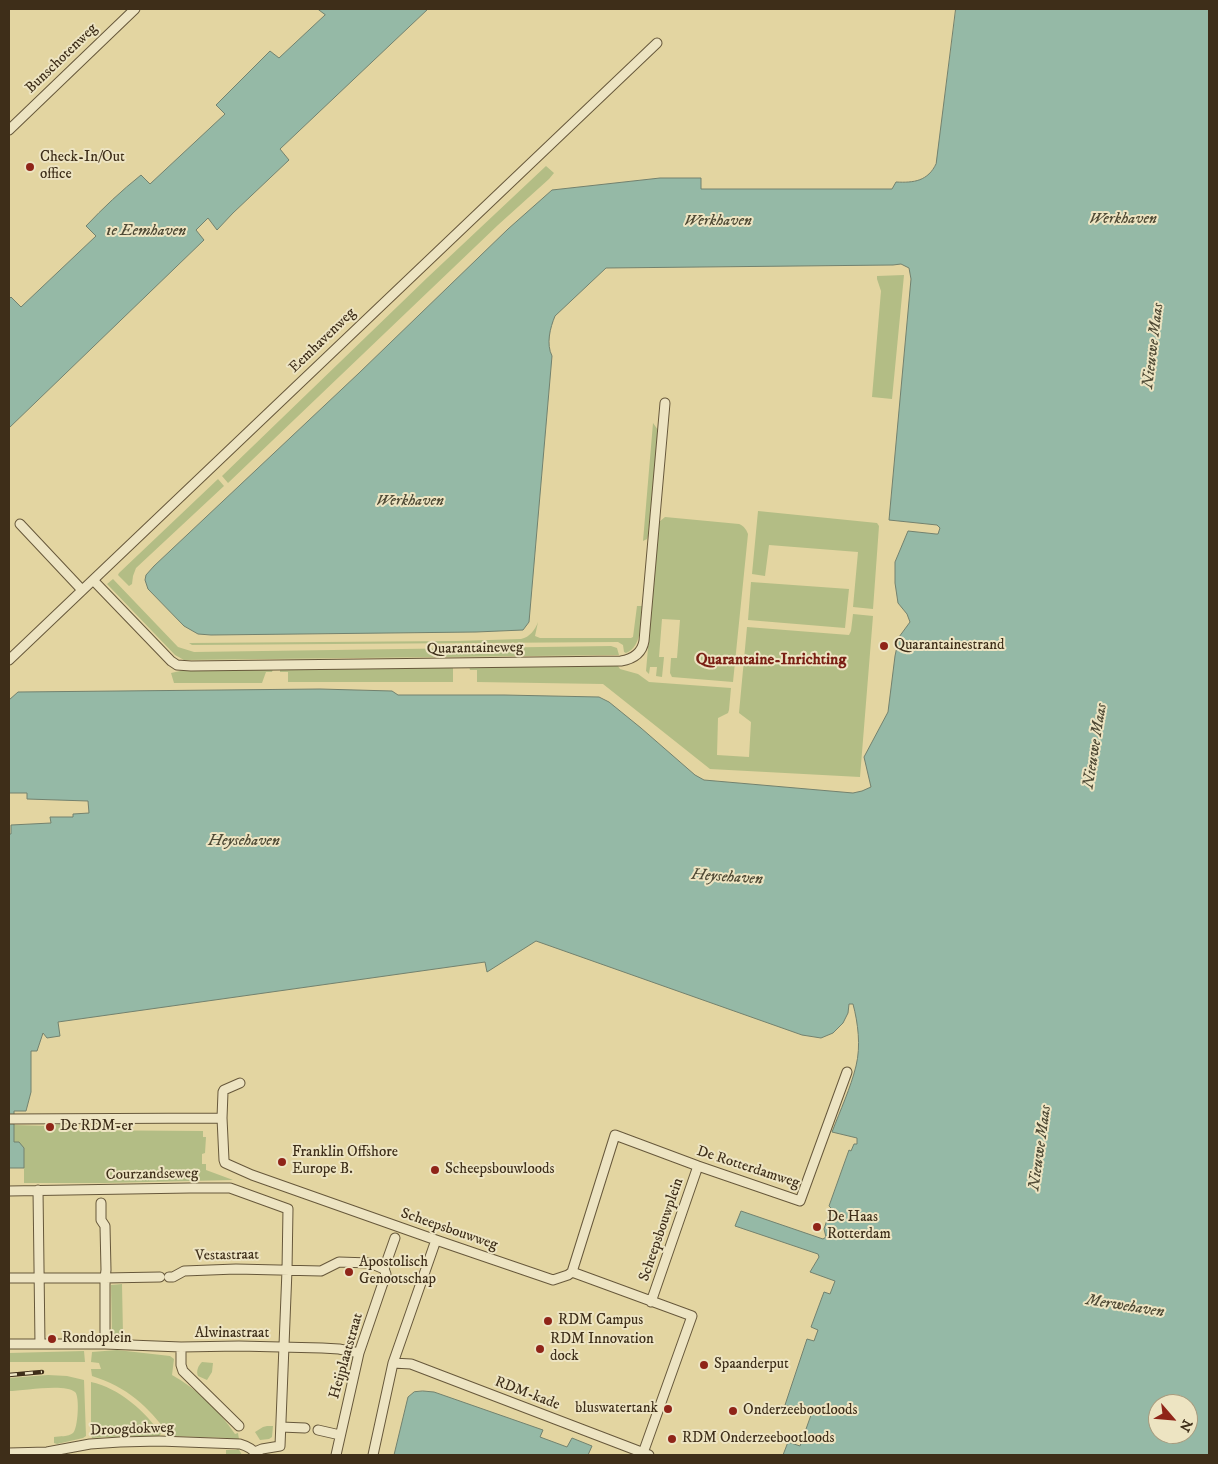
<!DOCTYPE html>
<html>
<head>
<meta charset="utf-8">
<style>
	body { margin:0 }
	#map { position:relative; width:1218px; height:1464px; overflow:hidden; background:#e3d5a1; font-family:"IM FELL DW Pica",serif }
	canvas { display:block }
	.frame { position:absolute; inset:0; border:10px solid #3e2e19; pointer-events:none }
	.north { position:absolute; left:1148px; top:1394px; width:50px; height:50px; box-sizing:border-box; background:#ede4c2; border:1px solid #a79b7e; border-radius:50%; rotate:117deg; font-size:14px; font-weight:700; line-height:20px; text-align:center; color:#3e2e19 }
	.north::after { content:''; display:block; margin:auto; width:18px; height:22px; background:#8f2418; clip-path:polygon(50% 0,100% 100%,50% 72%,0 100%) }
</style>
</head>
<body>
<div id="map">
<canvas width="1218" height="1464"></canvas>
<div class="frame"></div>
<div class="north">N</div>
</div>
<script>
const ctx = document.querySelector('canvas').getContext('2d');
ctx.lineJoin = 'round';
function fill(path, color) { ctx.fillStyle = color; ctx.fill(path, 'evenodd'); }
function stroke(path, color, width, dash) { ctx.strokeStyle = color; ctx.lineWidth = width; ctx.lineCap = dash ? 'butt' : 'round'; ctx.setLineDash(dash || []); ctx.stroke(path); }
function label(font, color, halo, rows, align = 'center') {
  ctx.font = font + ' "IM FELL DW Pica",serif'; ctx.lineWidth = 4; ctx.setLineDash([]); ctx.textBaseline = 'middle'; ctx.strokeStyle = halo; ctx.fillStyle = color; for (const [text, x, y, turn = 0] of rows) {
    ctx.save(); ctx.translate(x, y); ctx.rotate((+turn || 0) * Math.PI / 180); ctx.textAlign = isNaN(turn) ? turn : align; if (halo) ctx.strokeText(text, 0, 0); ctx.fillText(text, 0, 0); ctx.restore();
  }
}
const green = new Path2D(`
	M546,166l8,7 -5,6 -51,46 -270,258 -6,-7 206,-199z
	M904,275l-12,124 -20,-2 9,-106 -4,-12v-3z
	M653,423l5,7 -10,106 -1,3 -4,2z
	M218,479l6,7 -88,82 -3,8 -1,8 -3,2 -11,-11 1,-2z
	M758,511l119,12 2,3 -6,83 -20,-2 5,-55 -89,-7 -4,31 -13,-2z
	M665,517l74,7c5,2 7,5 9,10l-15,148 -61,-5 -2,-4 1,-15h6l3,-38 -18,-1 -3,38h5l-2,20 -6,-1 1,-9h-7l-1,7 -3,-3 13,-149z
	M113,579l65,68 16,5 417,-6 6,2 2,7 -435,5 -9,-5 -68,-71z
	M751,582l98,7 -4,39 -97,-8z
	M637,606h5c-2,16 1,40 -16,47l-2,-1 -1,-7 -5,-3 -426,3 -3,-2 268,-2 64,-2c9,-2 14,-9 17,-17l-3,14 5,2h91l2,-1z
	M853,614l20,2 -13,161 -150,-8 -107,-85 -126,-2v-12h-7l-1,-4h149l2,3 18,5 11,8 82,6 -2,22 -1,3 -10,5 -1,37 32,2 2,-35 -12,-9 8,-86 102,8 2,-4z
	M453,667v15h-165v-10h-8v-2z
	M189,669h84l-1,3h-6l-4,11h-88l-3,-10z
	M61,1124v6l142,1v6h3l-1,16 -3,1v10h4v6l27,10 -129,3h-80v-35l-10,-6v-17l34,1z
	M122,1284l1,51 -2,2 -9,-2 -1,-50z
	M117,1350l53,6 4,3 -2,16c25,14 47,35 63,59l3,-1 1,6h-6l9,16h-16v-5h11l-9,-12 -56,-2 -3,-1c-21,-29 -42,-48 -77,-59l-1,-7h10l-2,-6 -8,-1 1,-10z
	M84,1351l1,11h-76v-9z
	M202,1362l11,1 -1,9 -5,8 -9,-4c-2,-5 0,-10 4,-14z
	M48,1375l19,1 17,4 2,56 -3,2 -26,6 -3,-1v-6c6,-1 14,0 19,-4 5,-4 7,-37 2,-41 -10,-9 -53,-1 -66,-1v-13z
	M91,1382c28,6 54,29 70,52l-2,2 -52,1 -15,1 -1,-3z
	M267,1426h6l-1,11 -3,2 -9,1 -5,-8 8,-5z`);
const water = new Path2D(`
	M318,9h110l-148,140 9,11 -56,53 -16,17 -9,-12 -12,12 8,10 -195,188v-129l2,-2 10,10 75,-71 -10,-10c17,-18 35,-35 55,-51l9,9 75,-70 -9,-9 54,-54 9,7 46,-43z
	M956,9h253v1446h-426l5,-13 12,4 11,-31 -26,-10 22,-66 7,2 4,-11 -7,-3 13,-35 6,2 5,-13 -25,-9 9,-15 -1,-3 -83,-28 6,-15 82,28 3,-2 -2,-8 7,-21 -2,-2 20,-56 2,1 3,-7h3v-6l-25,-6c8,-21 19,-45 24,-66 5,-20 2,-43 -3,-62h-4l-1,9 -5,10 -10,10 -12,5 -19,-3 -266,-94 -49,31 -2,-10 -427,60 2,14 -13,2 -4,-5 -6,18h-6v41l-5,19h-12v31h5l5,6v20h-15v-334h2v-9l40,-2 -1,-6h23v-3l16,-1 -1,-12 -61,-2v-6h-18v-93l9,-8 302,-3 72,2 6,4h106l95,2 10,5 32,26 54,47 9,5 149,13 9,-2 9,-4 -7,-30 24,-45 7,-56 4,-19 11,-15 -3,-8 -9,-11 -3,-20v-21l13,-31 28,3h2l2,-6 -3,-3 -48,-5 22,-241 -2,-11 -8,-4 -8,1 -287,3 -51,48c-5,12 -9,28 -3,40l-23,266 -6,8 -47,2 -265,3 -13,-1 -14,-8 -36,-37 -3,-9 1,-5 8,-9 205,-193 149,-144 44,-39 108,-12h41v11h191l4,-7c18,1 32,-1 40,-18zM1158,1404h30v30h-30z
	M423,1391l11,1 109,38 -3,7 27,10 5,-9 20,8 -4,9h-194l14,-58 6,-5z`);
const minor = new Path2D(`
	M9,130l126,-121
	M20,524l62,66
	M93,580l78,81 6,4 14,1 430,-5c12,-2 21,-8 23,-20l21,-238
	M9,660l648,-617
	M222,1118l1,-26 1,-2 16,-7
	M9,1119l213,-1 2,42 1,3 27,12 184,65 117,40 15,-5 4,-3 43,-137 83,31 102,35 47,-129
	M38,1190l2,154
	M9,1191l181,-3h40l58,21 -1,61 -7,176 -18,3 -7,3
	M101,1203v17l4,6 1,44 -1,8 55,-1
	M572,1272l120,44 -49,137
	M169,1277h4l11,-6 52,-2 85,2 18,-9 31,1 14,6
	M9,1278h96v66
	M651,1302l47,-136
	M9,1344h96l76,3 58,-1 83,2 17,1 20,4
	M181,1347v18l2,6 56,55
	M393,1363l18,1 238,91
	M281,1427l24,1
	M318,1430l22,5
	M9,1453l38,-1 43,-8 30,-2 39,-1 81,3c7,2 13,5 17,11
	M336,1455l23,-102 27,-79 -2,-5 11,-31
	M373,1455l20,-92 43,-123`);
const rail = new Path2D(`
	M9,1375l33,-3`);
const markers = [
	[30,167,5,"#8f2418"],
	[884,646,5,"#8f2418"],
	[50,1127,5,"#8f2418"],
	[282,1162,5,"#8f2418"],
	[435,1170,5,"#8f2418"],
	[817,1227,5,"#8f2418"],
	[349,1272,5,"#8f2418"],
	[548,1321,5,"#8f2418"],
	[52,1339,5,"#8f2418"],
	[540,1349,5,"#8f2418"],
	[704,1365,5,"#8f2418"],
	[668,1409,5,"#8f2418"],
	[733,1411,5,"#8f2418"],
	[672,1439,5,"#8f2418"]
];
const streetNames = [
	["Bunschotenweg",62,59,-44],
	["Eemhavenweg",323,341,-44],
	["Quarantaineweg",475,649,-1],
	["De Rotterdamweg",748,1168,18],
	["Courzandseweg",152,1175,-1],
	["Scheepsbouwweg",449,1230,19],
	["Scheepsbouwplein",662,1230,-71],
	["Vestastraat",227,1256,-1],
	["Alwinastraat",232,1334],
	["Heijplaatstraat",347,1356,-74],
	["RDM-kade",527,1394,21],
	["Droogdokweg",132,1430,-2]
];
const poiNames = [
	["Check-In/Out",40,158],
	["office",40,175],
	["Quarantainestrand",894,646],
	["De RDM-er",60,1127],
	["Franklin Offshore",292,1153],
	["Europe B.",292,1170],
	["Scheepsbouwloods",445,1170],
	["De Haas",827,1218],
	["Rotterdam",827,1235],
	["Apostolisch",359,1263],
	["Genootschap",359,1280],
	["RDM Campus",558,1321],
	["Rondoplein",62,1339],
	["RDM Innovation",550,1340],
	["dock",550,1357],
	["Spaanderput",714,1365],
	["bluswatertank",658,1409,"right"],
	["Onderzeebootloods",743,1411],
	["RDM Onderzeebootloods",682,1439]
];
const waterNames = [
	["Werkhaven",1123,220],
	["Werkhaven",718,222],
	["1e Eemhaven",146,232],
	["Nieuwe Maas",1154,346,-83],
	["Werkhaven",410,502],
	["Nieuwe Maas",1096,746,-81],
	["Heysehaven",244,842],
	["Heysehaven",727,878,4],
	["Nieuwe Maas",1041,1148,-82],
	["Merwehaven",1125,1307,9]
];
const neighbourhoodNames = [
	["Quarantaine-Inrichting",771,661]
];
fill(green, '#b3bd85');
fill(water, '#95b9a6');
stroke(water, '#72816e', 1);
stroke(minor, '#67583b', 11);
stroke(minor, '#ede4c2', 9);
stroke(rail, '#3e2e19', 4.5);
stroke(rail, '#ede4c2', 2.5, [8]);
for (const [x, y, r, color] of markers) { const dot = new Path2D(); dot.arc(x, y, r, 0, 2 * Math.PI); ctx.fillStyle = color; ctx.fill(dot); stroke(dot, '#ede4c2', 2); }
label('15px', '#3e2e19', '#ede4c2', streetNames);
label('15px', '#3e2e19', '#ede4c2', poiNames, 'left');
label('italic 16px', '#4f4a35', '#ede4c2', waterNames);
label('bold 16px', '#7a1f14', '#ede4c2', neighbourhoodNames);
</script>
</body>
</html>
